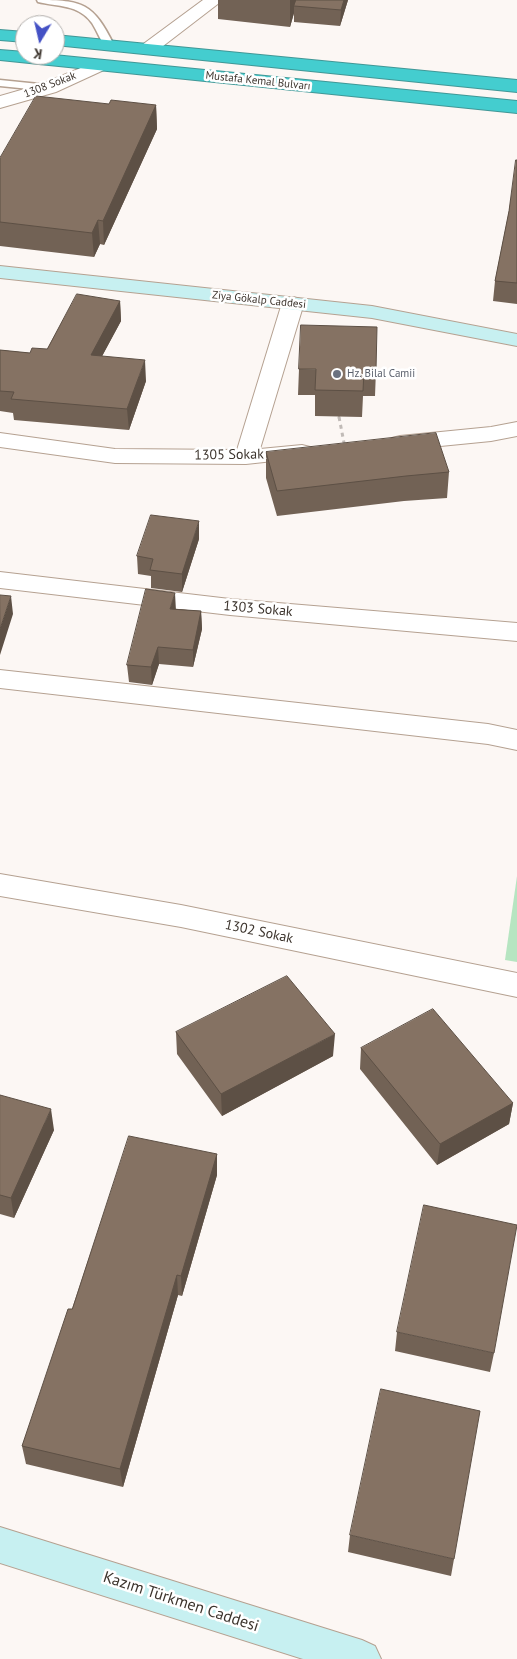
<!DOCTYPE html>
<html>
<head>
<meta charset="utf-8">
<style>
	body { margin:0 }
	#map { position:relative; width:517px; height:1659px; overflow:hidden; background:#fcf7f4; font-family:"PT Sans",sans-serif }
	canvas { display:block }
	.north { position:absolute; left:15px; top:15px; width:50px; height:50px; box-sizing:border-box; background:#fff; border:1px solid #b1aeab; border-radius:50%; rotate:189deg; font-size:14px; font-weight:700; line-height:20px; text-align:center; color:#3c342d }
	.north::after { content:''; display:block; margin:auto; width:18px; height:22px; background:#4451c5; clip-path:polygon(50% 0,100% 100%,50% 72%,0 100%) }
</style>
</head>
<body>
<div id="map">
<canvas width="517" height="1659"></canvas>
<div class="north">K</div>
</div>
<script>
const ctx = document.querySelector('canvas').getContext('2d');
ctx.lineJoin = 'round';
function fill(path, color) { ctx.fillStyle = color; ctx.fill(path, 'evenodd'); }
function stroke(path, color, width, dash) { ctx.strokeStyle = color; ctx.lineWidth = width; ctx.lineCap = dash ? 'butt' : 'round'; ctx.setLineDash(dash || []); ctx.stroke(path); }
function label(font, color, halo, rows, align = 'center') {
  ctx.font = font + ' "PT Sans",sans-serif'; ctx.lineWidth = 5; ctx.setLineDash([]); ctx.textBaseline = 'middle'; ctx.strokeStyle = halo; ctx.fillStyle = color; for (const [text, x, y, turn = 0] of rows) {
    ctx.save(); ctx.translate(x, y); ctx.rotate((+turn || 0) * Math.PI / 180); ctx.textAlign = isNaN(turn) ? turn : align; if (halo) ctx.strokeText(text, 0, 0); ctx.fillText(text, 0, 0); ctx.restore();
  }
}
const green = new Path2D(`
	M517,876v86l-12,-2z`);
const pathFar1 = new Path2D(`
	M339,416v3`);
const path = new Path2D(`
	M339,417l6,31`);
const lane = new Path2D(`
	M37,0c46,0 56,3 77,45l-1,2h-8c-5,-8 -8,-16 -13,-24 -14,-19 -34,-16 -54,-21z
	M0,80l49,5 5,3 -5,3 -49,-5z`);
const street = new Path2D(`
	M203,0h20l-69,53 -6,1 -6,-1 -3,-4 3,-4z
	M100,60l6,1 3,4 -3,4 -50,23 -56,16v-12l42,-12z
	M293,297l7,2 4,4 -44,146 42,-4 8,2 3,5 -3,5 -64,7 -131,-1 -115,-16v-14l115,16 122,1 45,-147 4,-4z
	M517,422v14l-26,5 -91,9 -8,-2 -3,-5 3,-5 8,-2 91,-9z
	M0,572l230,27 287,24v18l-287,-26 -230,-27z
	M0,670l488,54 29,6v20l-29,-6 -488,-56z
	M0,874l181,31 336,68v24l-336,-70 -181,-31z`);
const secondary = new Path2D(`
	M0,266l372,40 145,28v12l-145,-28 -372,-40z
	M0,1527l362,113 13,6 6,13h-78l-303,-96z`);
const highway = new Path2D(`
	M0,30l25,2v10l-25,-2z
	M55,35l462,45v12l-462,-47z
	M0,50l25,2v3h29l463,46v12l-517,-53z`);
const wall = new Path2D(`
	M218,0h130l-8,26 -46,-4v-9l-4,14 -72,-8z
	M109,104l47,1 1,24 -53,116 -4,-1 -6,13 -94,-11v-88z
	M517,160v144l-24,-3 2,-20 14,-70z
	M120,301l1,20 -19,35 44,25 -17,49 -115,-10 -1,-7 -13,-2v-61l30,3 17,-4z
	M299,369l77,1 -1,26h-12l-1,21 -47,-1v-21h-17z
	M266,452l183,20 -2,26 -43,3 -127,15 -11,-38z
	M199,539l-17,53 -31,-4v-12l-13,-2 -1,-18z
	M176,609l25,2 1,18 -9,38 -34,-3 -7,21 -23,-3 -2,-17z
	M176,1032l157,24 -111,60 -45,-62z
	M361,1048l152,55 -4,21 -72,41 -77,-96z
	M0,1095l54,35 -40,88 -14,-4z
	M217,1154v21l-35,121 -4,-1 -55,192 -97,-23 -4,-18 50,-137z
	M397,1332l97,21 -4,19 -95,-21z
	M350,1535l104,24 -3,17 -103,-24z`);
const shadedWall = new Path2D(`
	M290,0h8l-4,6v7l-4,14z
	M344,0h4l-8,26 1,-16z
	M156,105l1,24 -53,116 -1,-24z
	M98,220l2,24 -6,13 -2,-24z
	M120,301l1,20 -29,54 -1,-20z
	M145,360l1,21 -17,49 -2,-21z
	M199,521v18l-17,53v-18z
	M175,593l1,18 -6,-2z
	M11,596l2,18 -13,41v-26z
	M201,611l1,18 -9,38v-17z
	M158,647l1,17 -7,21 -1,-18z
	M335,1034l-2,22 -111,60 -1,-22z
	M513,1103l-4,21 -72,41 3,-21z
	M51,1109l3,21 -40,88 -3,-20z
	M217,1154v21l-35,121 -1,-20z
	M177,1275l1,20 -55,192 -3,-18z`);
const building = new Path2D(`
	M296,0h48l-3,10 -47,-4z
	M36,96l73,8 2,-4 45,5 -53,116 -5,-1 -6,13 -92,-11v-64z
	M516,160h1v123l-22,-2 14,-70z
	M77,294l43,7 -29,54 54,5 -18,49 -116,-10 3,-7 -14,-1v-41l30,3 2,-5 15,1z
	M301,325l76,2 -1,43h-12l-1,21 -48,-1 1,-21h-17z
	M436,433l13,39 -43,4 -129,15 -11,-39z
	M151,515l48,6 -17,53 -32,-4 3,-11 -16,-3z
	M146,589l29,4 -5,16 31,2 -8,39 -35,-3 -7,20 -24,-2z
	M0,595l11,1 -11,33z
	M287,976l48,58 -114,60 -45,-62z
	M433,1009l80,94 -73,41 -79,-96z
	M0,1095l51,14 -40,89 -11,-3z
	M129,1136l88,18 -36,122 -4,-1 -57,194 -98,-23 46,-137h4z
	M424,1205l93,20 -23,128 -97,-21z
	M381,1389l99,22 -26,148 -104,-24z`);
const markers = [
	[337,374,5,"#6b7280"]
];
const farStreetnames = [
	["Mustafa Kemal Bulvarı",258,81,6],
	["1308 Sokak",50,85,-21],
	["Ziya Gökalp Caddesi",259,300,6]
];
const farWorshipnames = [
	["Hz. Bilal Camii",347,374]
];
const streetNames = [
	["1305 Sokak",229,455,-1],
	["1303 Sokak",258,609,5],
	["1302 Sokak",259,932,12]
];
const nearStreetnames = [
	["Kazım Türkmen Caddesi",181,1602,18]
];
fill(green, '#b6e5c1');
stroke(lane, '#b5a191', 3);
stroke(street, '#b5a191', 2);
stroke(secondary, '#b5a191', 2);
stroke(highway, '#419796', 2);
stroke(pathFar1, '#c1bbb7', 2.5, [2.5, 2.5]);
stroke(path, '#c1bbb7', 3, [4, 4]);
fill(lane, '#fff');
fill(street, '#fff');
fill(secondary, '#c7f0f1');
fill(highway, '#44cdcf');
fill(wall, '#726255');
fill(shadedWall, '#5d5045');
fill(building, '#857263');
stroke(building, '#5d5045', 1);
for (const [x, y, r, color] of markers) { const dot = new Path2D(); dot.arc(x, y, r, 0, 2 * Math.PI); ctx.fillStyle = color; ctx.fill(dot); stroke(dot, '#fff', 2); }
label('11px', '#3c342d', '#fff', farStreetnames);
label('11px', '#5b616d', '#fff', farWorshipnames, 'left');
label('14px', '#3c342d', '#fff', streetNames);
label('16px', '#3c342d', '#fff', nearStreetnames);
</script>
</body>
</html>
